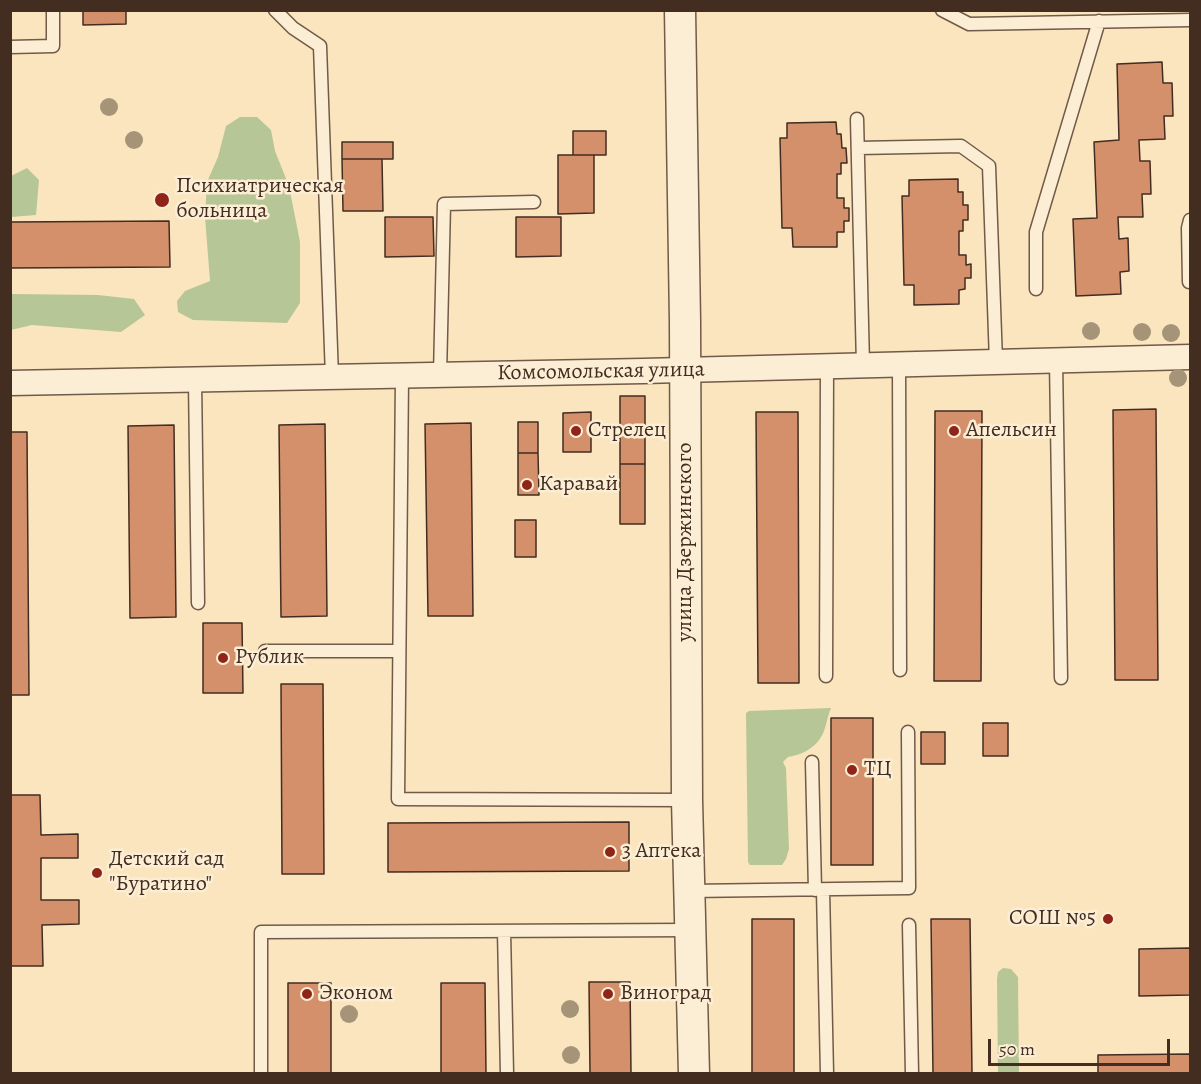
<!DOCTYPE html>
<html>
<head>
<meta charset="utf-8">
<style>
	body { margin:0 }
	#map { position:relative; width:1201px; height:1084px; overflow:hidden; background:#fae5be; font-family:Alegreya,serif }
	canvas { display:block }
	.frame { position:absolute; inset:0; border:12px solid #432c20; pointer-events:none }
	.scale { position:absolute; left:988px; top:1039px; width:182px; height:27px; box-sizing:border-box; border:3px solid #432c20; border-top:0; padding-left:8px; font-size:18px; line-height:21px; white-space:nowrap; color:#432c20; -webkit-text-stroke:4px #fceed5; paint-order:stroke }
</style>
</head>
<body>
<div id="map">
<canvas width="1201" height="1084"></canvas>
<div class="frame"></div>
<div class="scale">50 m</div>
</div>
<script>
const ctx = document.querySelector('canvas').getContext('2d');
ctx.lineJoin = 'round';
function fill(path, color) { ctx.fillStyle = color; ctx.fill(path, 'evenodd'); }
function stroke(path, color, width, dash) { ctx.strokeStyle = color; ctx.lineWidth = width; ctx.lineCap = dash ? 'butt' : 'round'; ctx.setLineDash(dash || []); ctx.stroke(path); }
function label(font, color, halo, rows, align = 'center') {
  ctx.font = font + ' Alegreya,serif'; ctx.lineWidth = 5; ctx.setLineDash([]); ctx.textBaseline = 'middle'; ctx.strokeStyle = halo; ctx.fillStyle = color; for (const [text, x, y, turn = 0] of rows) {
    ctx.save(); ctx.translate(x, y); ctx.rotate((+turn || 0) * Math.PI / 180); ctx.textAlign = isNaN(turn) ? turn : align; if (halo) ctx.strokeText(text, 0, 0); ctx.fillText(text, 0, 0); ctx.restore();
  }
}
const green = new Path2D(`
	M240,117h17l14,13 4,21 14,35 11,56v61l-13,20 -94,-3 -15,-8 -1,-11 8,-10 25,-10 -5,-64 2,-35 11,-25 8,-31z
	M27,168l12,12 -3,35 -25,2v-41z
	M11,294l87,1 36,4 11,16 -24,17 -89,-7 -21,5z
	M831,708c-4,9 -5,22 -10,29 -7,12 -20,18 -33,20l-5,5 3,6 3,81 -3,10 -4,6h-32l-2,-3 -2,-149 3,-2z
	M1003,968l8,1 7,8 1,96h-21l-1,-94 1,-7z`);
const building = new Path2D(`
	M83,10h43v14l-43,1z
	M1162,62l1,21h9l1,33h-9l1,23 -26,1 1,21h10l1,33h-9l1,23h-25l1,22 9,-1 1,33 -9,1 1,22 -45,2 -3,-77 24,-1 -3,-76 25,-2 -2,-76z
	M836,122l1,12h4l1,14h4l1,15h-6v11h-4v24h7v10h5v13h-5v11h-7v15h-44l-1,-19h-10l-2,-90h7v-15z
	M573,131h33v24h-33z
	M342,142h51v17h-51z
	M558,155h36v58l-36,1z
	M342,159h40l1,52h-40z
	M958,179v13h5v13h5v15h-5v11h-4v24h7v10l5,-1v14h-6v11l-6,1v14l-45,1v-20h-10l-2,-89h7v-16z
	M385,217h48l1,39 -49,1z
	M516,217h45v39l-45,1z
	M169,221l1,46 -160,1v-46z
	M620,396h25v68h-25z
	M1156,409l2,271h-43l-2,-270z
	M935,411h47l-1,270h-47z
	M591,412v40h-28v-39z
	M756,412h42l1,271h-41z
	M518,422h20v31h-20z
	M471,423l2,193h-45l-3,-192z
	M325,424l2,192 -46,1 -2,-192z
	M174,425l2,192 -46,1 -2,-192z
	M10,432h17l2,263h-19z
	M518,453h20l1,42h-21z
	M620,464h25v60h-25z
	M515,520h21v37h-21z
	M203,623h39l1,70h-40z
	M281,684h42l1,190h-42z
	M831,718h42v147h-42z
	M983,723h25v33h-25z
	M921,732h24v32h-24z
	M10,795h30l1,40 37,-1v24h-37v42h38v24l-37,1 1,41h-33z
	M629,822v49l-241,1v-49z
	M752,919h42v155h-42z
	M931,919h39l2,155h-39z
	M1190,948v47l-51,1v-47z
	M589,982h41l1,92h-41z
	M288,983h43v91h-43z
	M441,983h44l1,91h-45z
	M1190,1054v20h-92v-19z`);
const service = new Path2D(`
	M275,10l18,18 27,18 12,331
	M942,10l27,14 221,-4
	M10,47l43,-1v-36
	M857,119l6,246
	M858,148l103,-2 28,20 7,196
	M1189,282l-1,-54 2,-8
	M1036,289v-57l63,-211
	M1056,361l5,317
	M899,365l1,305
	M440,375l4,-171 90,-2
	M402,376l-4,423 289,1
	M195,380l3,223
	M265,651h134
	M826,676l1,-310
	M812,762l3,128
	M823,890l4,184
	M690,891l219,-3 -1,-156
	M909,925l3,149
	M504,931l3,143
	M261,1074v-142l429,-2`);
const minor = new Path2D(`
	M10,383l633,-12 547,-14`);
const tertiary = new Path2D(`
	M680,10l5,312 2,478 7,274`);
const trees = [
	[109,107],
	[134,140],
	[1091,331],
	[1142,332],
	[1171,333],
	[1178,378],
	[570,1009],
	[349,1014],
	[571,1055]
];
const markers = [
	[162,200,8,"#8f2418"],
	[576,431,6,"#8f2418"],
	[954,431,6,"#8f2418"],
	[527,485,6,"#8f2418"],
	[223,658,6,"#8f2418"],
	[852,770,6,"#8f2418"],
	[610,852,6,"#8f2418"],
	[97,873,6,"#8f2418"],
	[1108,919,6,"#8f2418"],
	[307,994,6,"#8f2418"],
	[608,994,6,"#8f2418"]
];
const poiNames = [
	["Психиатрическая",176,187],
	["больница",176,212],
	["Стрелец",588,431],
	["Апельсин",966,431],
	["Каравай",539,485],
	["Рублик",235,658],
	["ТЦ",864,770],
	["3 Аптека",622,852],
	["Детский сад",109,860],
	["\"Буратино\"",109,885],
	["СОШ №5",1096,919,"right"],
	["Эконом",319,994],
	["Виноград",620,994]
];
const streetNames = [
	["Комсомольская улица",601,372,-1],
	["улица Дзержинского",686,542,-90]
];
fill(green, '#b7c696');
fill(building, '#d3906b');
stroke(building, '#432c20', 1.5);
stroke(service, '#715a48', 15);
stroke(minor, '#715a48', 27);
stroke(tertiary, '#715a48', 33);
stroke(service, '#fceed5', 12);
stroke(minor, '#fceed5', 24);
stroke(tertiary, '#fceed5', 30);
ctx.fillStyle = '#a59478';
for (const [x, y] of trees) { ctx.beginPath(); ctx.arc(x, y, 9, 0, 2 * Math.PI); ctx.fill(); }
for (const [x, y, r, color] of markers) { const dot = new Path2D(); dot.arc(x, y, r, 0, 2 * Math.PI); ctx.fillStyle = color; ctx.fill(dot); stroke(dot, '#fceed5', 2); }
label('22px', '#432c20', '#fceed5', poiNames, 'left');
label('22px', '#432c20', '#fceed5', streetNames);
</script>
</body>
</html>
